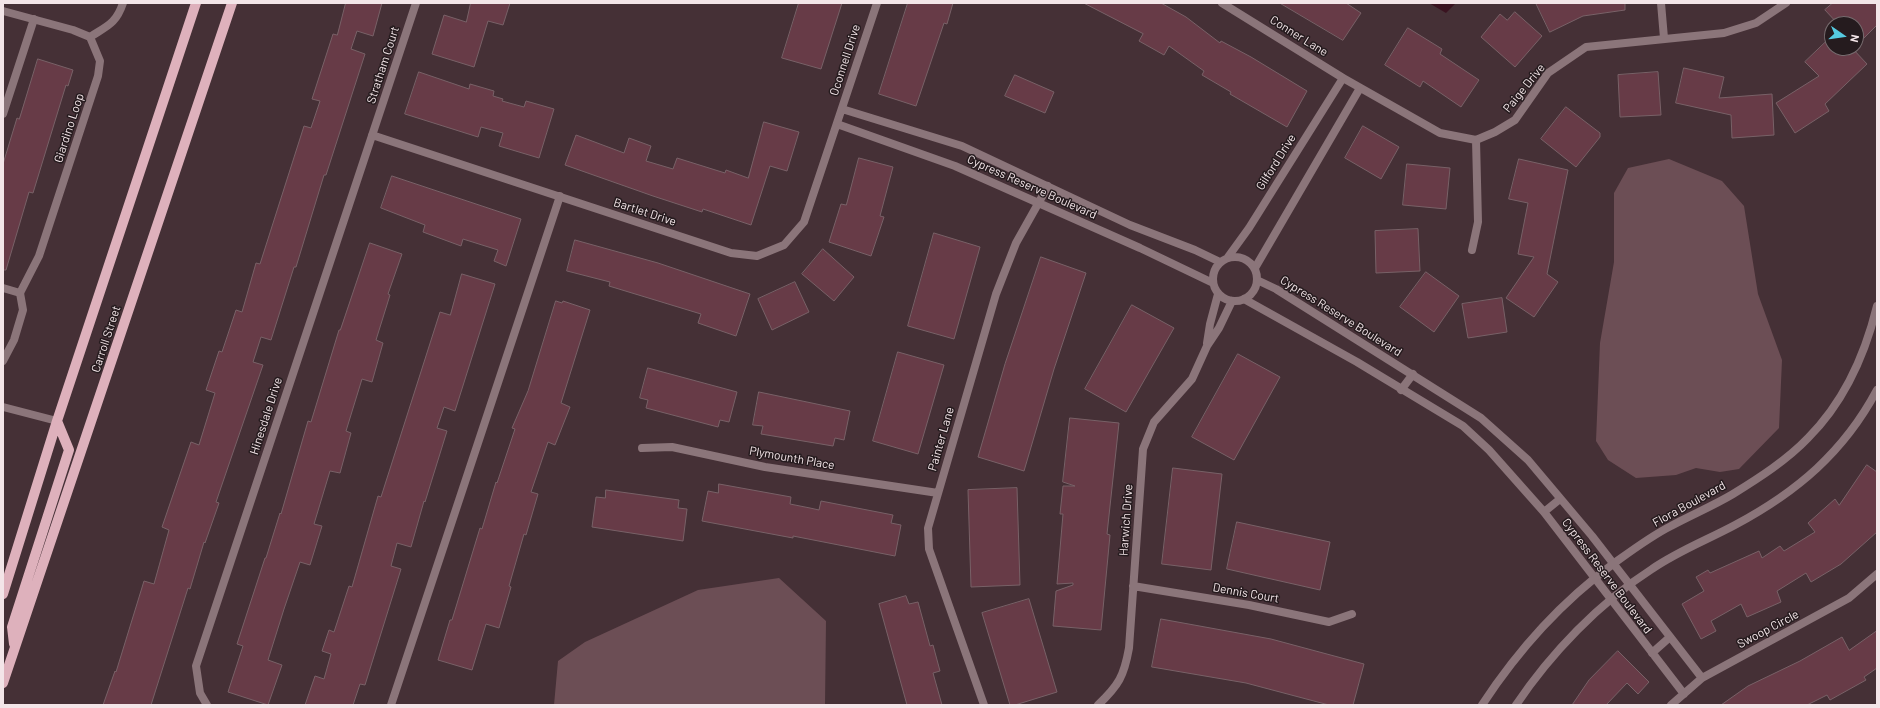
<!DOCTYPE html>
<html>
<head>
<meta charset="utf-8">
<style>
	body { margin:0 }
	#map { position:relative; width:1880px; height:708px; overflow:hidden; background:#453036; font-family:Barlow,sans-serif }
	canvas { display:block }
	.frame { position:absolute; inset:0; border:4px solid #f3e5e8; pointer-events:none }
	.north { position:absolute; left:1824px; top:16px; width:40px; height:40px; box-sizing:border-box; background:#251b1e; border:1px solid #776c6f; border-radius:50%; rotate:103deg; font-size:11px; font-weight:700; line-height:16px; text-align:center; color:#f3e5e8 }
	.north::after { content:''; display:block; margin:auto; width:14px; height:18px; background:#55cae0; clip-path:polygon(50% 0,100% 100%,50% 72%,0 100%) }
</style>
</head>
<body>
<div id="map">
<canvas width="1880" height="708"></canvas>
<div class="frame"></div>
<div class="north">N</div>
</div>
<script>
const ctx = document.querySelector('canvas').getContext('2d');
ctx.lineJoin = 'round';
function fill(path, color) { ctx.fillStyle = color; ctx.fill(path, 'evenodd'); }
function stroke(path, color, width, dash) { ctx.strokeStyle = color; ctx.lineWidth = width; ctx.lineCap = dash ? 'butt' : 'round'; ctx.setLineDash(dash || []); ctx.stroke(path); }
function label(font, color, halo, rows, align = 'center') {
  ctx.font = font + ' Barlow,sans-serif'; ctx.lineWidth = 3; ctx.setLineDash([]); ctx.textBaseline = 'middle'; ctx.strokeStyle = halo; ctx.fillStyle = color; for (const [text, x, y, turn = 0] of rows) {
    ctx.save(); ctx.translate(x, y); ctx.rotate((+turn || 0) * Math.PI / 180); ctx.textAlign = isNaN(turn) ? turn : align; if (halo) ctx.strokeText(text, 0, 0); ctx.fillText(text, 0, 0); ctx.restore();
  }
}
const green = new Path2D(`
	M1669,159l53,22 22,25 14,88 24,66 -3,68 -40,41 -19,3 -24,-4 -20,7 -40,3 -28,-18 -12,-19 4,-98 14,-81v-69l14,-25z
	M779,578l47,43 -1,84h-271l4,-44 27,-19 113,-52z`);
const water = new Path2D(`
	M1429,3h27l-10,10z`);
const building = new Path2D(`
	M346,3h36l-9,33 -16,-5 -6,18 14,5 -39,121h-2l-28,92h-2l-23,73 -10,-3 -8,25 10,3 -47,137 3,1 -14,40 -1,-1 -14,47 -2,-1 -37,117h-48l12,-34 1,1 28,-91 10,3 15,-54 -7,-3 29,-85 8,3 16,-52 -9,-3 13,-39 3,1 14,-42 6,2 14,-49 4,1 44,-138 7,2 9,-27 -8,-2 21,-65 4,1z
	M471,3h39l-7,22 -15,-4 -14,46 -42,-13 12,-39 22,7z
	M799,3h43l-21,66 -39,-11z
	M908,3h45l-6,21 -3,-1 -28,83 -37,-12z
	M1084,3h77l25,14 34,26 1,-2 30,16 56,34 -20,36 -57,-33 1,-2 -29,-17 2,-4 -35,-25 -5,9 -25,-14 4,-7z
	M1280,3h66l15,10 -18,27z
	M1536,3h89v7l-42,6 -33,16z
	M1833,3h44v22l-21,21v-22h-18l-13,-14z
	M1515,12l27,24 -27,31 -34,-30 19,-23 7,6z
	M1408,28l34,21 -2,5 39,26 -18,27 -38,-26 -3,6 -35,-22z
	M1832,36v12h20l15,16 -42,40 4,7 -34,22 -19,-30 43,-27 -14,-14z
	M38,59l35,11 -5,16 -2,-1 -33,108 -4,-1 -23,78h-3v-106l14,-46 2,1z
	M1684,68l40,9 -5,21 53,-4 2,41 -42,3 -1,-23 -55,-12z
	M419,72l50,17 1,-5 24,7 -1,5 10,3 -1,2 22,6 2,-6 28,8 -15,49 -40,-12 4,-13 -22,-6 -3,10 -73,-23z
	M1658,72l3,43 -41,2 -2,-42z
	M1015,75l39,17 -9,21 -40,-17z
	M1566,107l34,26v4l-24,30 -35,-28z
	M764,122l35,10 -12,39 -17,-5 -19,59 -48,-16 -1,3 -49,-16 -88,-31 11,-30 48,18 5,-15 22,8 -5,15 27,8 4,-11 48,15 1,-3 22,8z
	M1363,126l36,21 -18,32 -36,-21z
	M859,158l34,9 -13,49 4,1 -13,39 -42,-14 12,-38 5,1z
	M1519,159l49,11 -21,104 11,8 -24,35 -28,-19 28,-41 -16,-3 10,-51 -19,-4z
	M1407,164l43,4 -4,41 -43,-4z
	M392,176l129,43 -15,47 -12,-5 4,-11 -35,-11 -2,7 -38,-14 2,-7 -44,-17z
	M1418,229l2,42 -44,2 -1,-42z
	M934,233l46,14 -26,92 -46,-13z
	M575,240l83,23 92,31 -14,42 -38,-13 3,-9 -92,-28 1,-4 -43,-11z
	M370,243l32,11 -14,40 2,1 -14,45 7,3 -11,39 -10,-3 -16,52 5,2 -11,40 -10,-2 -16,53 8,2 -12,39 -10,-3 -16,47 -16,51 14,5 -14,40 -40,-13 15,-46 -6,-2 28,-86h1l14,-45 1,1 27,-93 3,1 28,-92h1z
	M823,249l31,28 -20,24 -32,-27z
	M1041,257l45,16 -32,96 -30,102 -46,-14 27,-93z
	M1426,272l33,24 -25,36 -34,-25z
	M462,274l33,10 -40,127 -11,-4 -7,21 10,3 -22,71 -1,-1 -13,46 -14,-4 -6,23 10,3 -36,116 -5,-1 -7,21h-48l10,-29 9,3 7,-25 -9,-3 7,-21 5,2 15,-46 3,1 26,-91 3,1 59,-185 10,3z
	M795,282l14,30 -37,18 -14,-31z
	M1502,298l5,34 -39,6 -6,-34z
	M556,301l6,2 1,-2 27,9 -29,93 9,4 -15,38 -7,-3 -17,50 7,2 -12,41 -2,-1 -15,52 2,1 -12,41 -13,-4 -14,46 -34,-10 12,-40h2l28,-92 2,1 14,-47 1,1 18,-54 -3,-1 16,-37z
	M1132,305l42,23 -48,84 -41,-23z
	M898,352l46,13 -26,89 -45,-13z
	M1238,354l42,23 -46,83 -42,-23z
	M648,368l89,24 -8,30 -9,-2 -2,7 -72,-19 2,-8 -8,-2z
	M759,392l91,19 -6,29 -9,-2 -2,8 -72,-12 2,-8 -10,-1z
	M1070,418l49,5 -12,111 3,1 -9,95 -48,-4 3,-35 17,-6v-2l-16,1 6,-70h-3l3,-28h12l-12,-4z
	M1867,465l10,7v60l-36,32 -30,18 -5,-9 -29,18 4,11 -34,15 -6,-13 -30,17 5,10 -15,8 -19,-35 22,-13 -8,-14 12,-7 2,3 49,-22 3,7 18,-12 4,5 31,-19 -7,-9 27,-24 4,6z
	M1173,468l49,6 -11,96 -49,-6z
	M719,484l72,13 -1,7 20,4 9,2 2,-9 72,14 -2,8 10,2 -6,31 -102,-20v2l-91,-17 6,-30 10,2z
	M1017,488l3,97 -49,2 -3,-97z
	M606,490l73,10 -1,8 9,1 -4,32 -91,-14 4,-30 9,1z
	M1237,522l93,20 -10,48 -93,-21z
	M906,596l3,8 9,-2 12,44 3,-1 7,26 -7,2 9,32h-35l-28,-101z
	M1029,599l28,93 -42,13h-5l-28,-92z
	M1161,619l110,20 93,25 -11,41h-24l-83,-22 -94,-16z
	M1877,631v37l-13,9 2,3 -36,20 -3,-5 -20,10h-86l27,-19 52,-25 42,-24 7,13z
	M1618,651l31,31 -11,12 -11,-11 -21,22h-34l17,-25z`);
const service = new Path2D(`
	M90,37c17,-11 26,-13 33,-34
	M3,114l31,-95
	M3,361l11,-21 9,-30 -3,-17
	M3,407l54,14`);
const minor = new Path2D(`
	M1222,3l121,75 97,55 36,7 19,-8 20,-12 33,-47 38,-26 138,-14 32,-10 30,-20
	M1661,3l3,35
	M3,11l70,19 17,7 10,24 -2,15 -59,180 -19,37 -17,-5
	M842,109l120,37 168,79 65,25 25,12
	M837,124l118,42 185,82 73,35
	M372,135l359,118 26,3 27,-11 20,-23 73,-219
	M1472,250l6,-28 -2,-82
	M1228,257l21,-29 94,-150
	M1213 279a22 22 0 1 1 44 0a22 22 0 1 1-44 0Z
	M1255,268l105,-180
	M1257,280l19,9 205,129 47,42 64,76 110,142
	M1244,299l113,63 106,64 26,24 55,62 140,182
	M1207,343l3,-19 8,-30
	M1401,390l12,-16
	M642,448l30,-1 93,20 173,26
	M1544,512l16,-13
	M1133,586l116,19 80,17 23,-8
	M1652,653l18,-16
	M207,705l-7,-12 -4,-27 220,-663
	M391,705l169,-509
	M984,705l-55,-156 -1,-21 68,-234 20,-51 32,-57
	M1098,705c21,-20 26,-29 31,-57l14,-199 11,-27 38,-43 15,-33 12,-18 13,-27
	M1671,705l31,-27 147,-80 28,-24`);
const tertiary = new Path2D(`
	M1482,705c36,-55 78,-102 131,-141 18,-13 38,-28 58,-38 20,-11 42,-20 62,-32 26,-16 54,-34 75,-56 36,-36 57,-83 69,-132
	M1516,705c35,-52 83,-102 136,-136 26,-18 55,-29 83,-44 62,-33 109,-73 142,-135`);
const primary = new Path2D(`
	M3,594l54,-173 139,-418
	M14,644l-2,-17 57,-177 -12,-29
	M3,683l229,-680`);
const streetNames = [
	["Conner Lane",1299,36,32],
	["Oconnell Drive",845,60,-72],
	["Stratham Court",383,65,-72],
	["Paige Drive",1524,88,-51],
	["Giardino Loop",69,128,-72],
	["Gilford Drive",1276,162,-58],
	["Cypress Reserve Boulevard",1032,187,24],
	["Bartlet Drive",645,212,18],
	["Cypress Reserve Boulevard",1341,316,32],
	["Carroll Street",106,339,-72],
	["Hinesdale Drive",266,416,-72],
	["Painter Lane",941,439,-74],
	["Plymounth Place",792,458,10],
	["Flora Boulevard",1689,504,-29],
	["Harwich Drive",1126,520,-86],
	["Cypress Reserve Boulevard",1607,576,53],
	["Dennis Court",1246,593,10],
	["Swoop Circle",1768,629,-28]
];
fill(green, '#6c4e55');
fill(water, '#3a1320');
fill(building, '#673b47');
stroke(building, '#786167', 1);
stroke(service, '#8b757a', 8);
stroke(minor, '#8b757a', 8);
stroke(tertiary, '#8b757a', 8);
stroke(primary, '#deb1bc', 10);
label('12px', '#f3e5e8', '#251b1e', streetNames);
</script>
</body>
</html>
